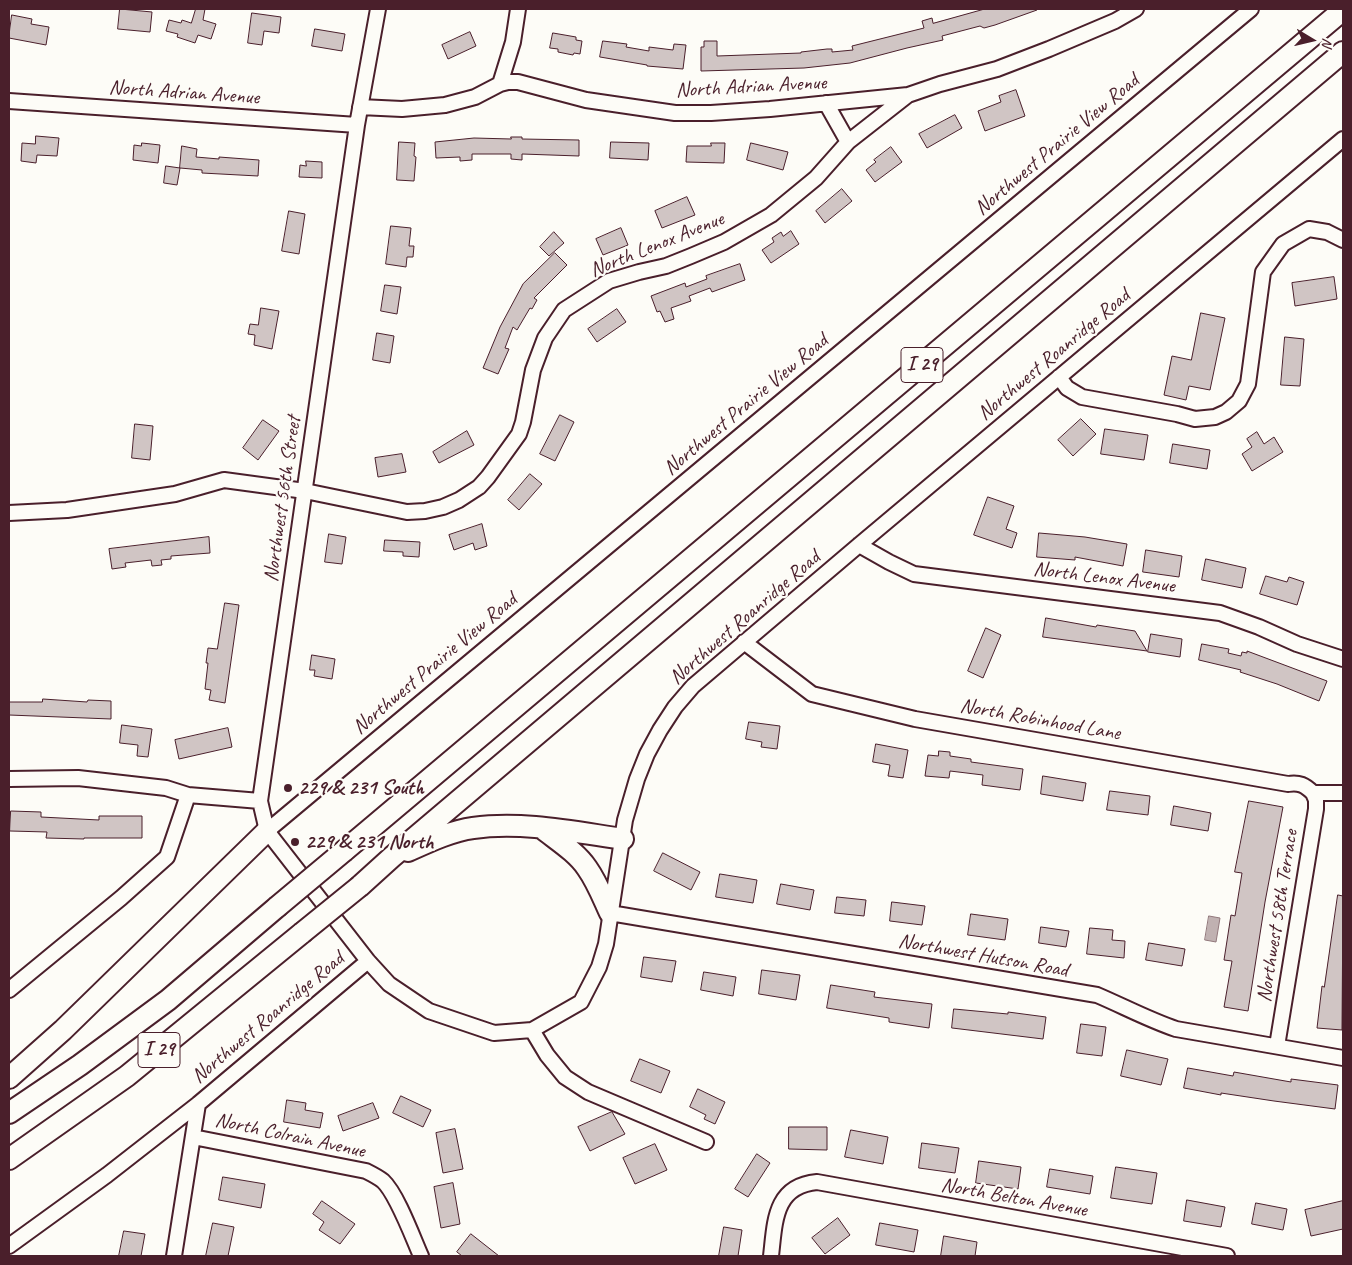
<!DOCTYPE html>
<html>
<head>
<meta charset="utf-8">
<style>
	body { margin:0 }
	#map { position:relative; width:1352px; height:1265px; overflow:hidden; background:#fdfcf7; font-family:Caveat,sans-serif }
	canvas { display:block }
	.frame { position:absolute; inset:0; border:10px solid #4a1f2b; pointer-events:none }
	.north { position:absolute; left:1287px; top:15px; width:50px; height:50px; -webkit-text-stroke:4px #fdfcf7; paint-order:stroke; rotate:99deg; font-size:14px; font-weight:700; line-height:20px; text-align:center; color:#4a1f2b }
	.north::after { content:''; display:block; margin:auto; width:18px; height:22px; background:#4a1f2b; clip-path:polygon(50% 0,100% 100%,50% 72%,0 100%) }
</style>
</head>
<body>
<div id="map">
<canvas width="1352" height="1265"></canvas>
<div class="frame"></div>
<div class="north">N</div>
</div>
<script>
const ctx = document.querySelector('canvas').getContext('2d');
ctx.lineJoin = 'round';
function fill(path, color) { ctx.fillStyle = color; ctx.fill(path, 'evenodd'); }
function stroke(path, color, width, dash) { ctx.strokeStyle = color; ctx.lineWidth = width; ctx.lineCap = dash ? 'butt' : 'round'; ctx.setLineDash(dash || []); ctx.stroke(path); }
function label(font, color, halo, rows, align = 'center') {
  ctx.font = font + ' Caveat,sans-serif'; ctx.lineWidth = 4.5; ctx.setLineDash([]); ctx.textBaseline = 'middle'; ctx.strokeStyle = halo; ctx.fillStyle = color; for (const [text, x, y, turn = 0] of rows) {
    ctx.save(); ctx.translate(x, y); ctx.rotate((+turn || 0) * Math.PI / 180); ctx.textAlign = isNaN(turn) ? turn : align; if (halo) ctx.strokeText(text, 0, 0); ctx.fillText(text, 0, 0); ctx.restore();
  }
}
const water = new Path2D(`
	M1209,916l11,2 -4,24 -11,-2z`);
const building = new Path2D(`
	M120,9l32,3 -2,20 -32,-3z
	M196,9h9l-2,11 13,4 -5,15 -13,-4 -3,8 -18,-6 1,-3 -12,-3 3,-11 12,3 1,-3 9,3z
	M985,9h51l1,1 -42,15 -11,3 -4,-2 -38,10 1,4 -36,8 -57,15 -46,5 -103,3v-24h3v-6h13v15l84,-3v-1l26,-3h5v3l21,-2 -1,-4 72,-18 -2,-7 10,-3 1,5z
	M252,13l29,4 -2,16 -15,-2 -2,14 -14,-2z
	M12,15l20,4 -1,5 18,3 -3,18 -37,-7z
	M315,29l30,5 -3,17 -30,-5z
	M470,32l6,14 -28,13 -6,-14z
	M553,33l23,4v3l6,1 -2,13 -6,-1 -1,2 -15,-3v-3l-8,-1z
	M603,41l24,3 -1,3 23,4v-4l24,3 1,-6 12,1 -3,24 -36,-3v-1l-47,-8z
	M1016,90l9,26 -40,15 -7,-20 23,-9 -2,-6z
	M955,115l7,13 -35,20 -8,-14z
	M36,136l23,2 -2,18 -20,-1 -1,8 -15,-2 1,-18 13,1z
	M511,137h11v2l57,1v16l-57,-2v6l-11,-1v-5h-39v6l-12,1v-4l-24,1 -1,-16 39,-4 37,1z
	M399,142l16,1 -1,13 2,1 -2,24 -17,-1z
	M611,142l38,1 -1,17 -38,-2z
	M142,143l18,2 -2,18 -25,-3 1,-15 7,1z
	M711,143h14l-1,20 -38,-1 1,-16h24z
	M751,143l37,9 -5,18 -36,-10z
	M182,146l15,3 -1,8 23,2v-2l40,3 -1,16 -56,-3v-3l-22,-2z
	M891,147l11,15 -27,20 -9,-12 10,-8 -2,-2z
	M306,161l16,1v16l-23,-1 1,-12 6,1z
	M166,166l14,2 -3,17 -13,-2z
	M842,189l10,12 -27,22 -9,-12z
	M687,197l8,18 -33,13 -7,-17z
	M289,211l16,3 -6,40 -17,-3z
	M391,226l20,2 -2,18h5l-1,11h-6l-1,10 -20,-3z
	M621,228l7,17 -25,10 -7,-16z
	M791,231l8,13 -28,19 -9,-13 12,-8 -2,-4 9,-6 2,4z
	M554,232l10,11 -15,13 -9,-9z
	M555,253l12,12 -33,33 3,2 -5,9 -2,-1 -13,22 -4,-3 -8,21 4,1 -11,25 -15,-6 17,-41 23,-43z
	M740,264l5,16 -33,12 -2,-4 -21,8 2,5 -20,7 3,11 -9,3 -5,-11 -3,1 -6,-16 34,-13 1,4 21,-8 -1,-3z
	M1334,277l3,22 -42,7 -3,-23z
	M385,285l16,2 -4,27 -16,-3z
	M261,308l18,3 -7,38 -18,-4 1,-10 -7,-1 2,-10 8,1z
	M617,309l9,13 -29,20 -9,-13z
	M1201,313l24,5 -15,72 -21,-4 -3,14 -22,-5 8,-39 19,4z
	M377,333l17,3 -4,27 -17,-3z
	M1285,337l19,2 -4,47 -19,-1z
	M560,415l14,7 -19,39 -15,-7z
	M1081,419l15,15 -23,22 -15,-16z
	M263,420l16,11 -21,29 -15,-12z
	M135,424l18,2 -3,34 -18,-2z
	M1105,429l43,6 -4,25 -43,-6z
	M467,431l7,14 -35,18 -6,-11z
	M1257,432l7,12 10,-7 9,15 -31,19 -10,-17 10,-7 -5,-8z
	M1173,444l37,6 -3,19 -37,-6z
	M402,454l4,18 -28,5 -3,-19z
	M530,474l12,10 -23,26 -11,-10z
	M988,497l26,9 -8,23 11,4 -5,15 -38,-13z
	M482,524l5,22 -12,4 -2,-7 -19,7 -5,-15z
	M1039,533l46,4 42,7 -4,22 -48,-9v3l-38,-3z
	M329,534l17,3 -4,27 -17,-2z
	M209,537l1,16 -39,3v3l-10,1 1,5 -10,1 -1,-6 -26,3 1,4 -14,2 -3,-20z
	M385,540l35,2 -1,15 -16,-1v-4l-19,-1z
	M1146,550l36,6 -3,21 -36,-5z
	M1206,559l40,9 -4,20 -40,-8z
	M1266,576l21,6 2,-5 15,5 -7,23 -37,-11z
	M225,603l14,2 -14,98 -16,-3 2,-10 -6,-1 3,-26h-2l2,-15 9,1z
	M1046,618l50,9 1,-2 38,6 12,20 -104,-14z
	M986,628l15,7 -18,43 -15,-7z
	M1151,634l31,5 -2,18 -32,-5z
	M1202,644l27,5 -1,4 13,3 1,-4 5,1v-2l80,30 -8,20 -42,-17 -37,-12 1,-2 -42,-10z
	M312,655l23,4 -3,20 -18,-3 1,-6h-5z
	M43,699l44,3 1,-2 23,1v18l-102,-4v-13h33z
	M749,722l31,4 -3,23 -16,-2 1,-5 -16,-3z
	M122,725l30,4 -4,28 -11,-1 1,-11 -18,-2z
	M228,728l4,19 -53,12 -4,-19z
	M876,744l32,6 -5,28 -15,-2 2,-11 -17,-3z
	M939,751l11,1v4l21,3v3l52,7 -3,21 -38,-5 1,-10 -33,-4 -1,7 -24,-2 3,-21 10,1z
	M1043,776l43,7 -3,18 -42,-7z
	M1110,791l40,5 -2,19 -41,-5z
	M1249,801l34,6 -18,95 -17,109 -24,-4 8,-46 -8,-1 7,-45 4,1 7,-43 -7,-1z
	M1174,806l37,7 -3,18 -37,-6z
	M11,811l30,1v5l58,3v-4h43v22h-58v1l-38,-1 1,-6 -37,-1z
	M663,853l37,19 -9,18 -37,-19z
	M720,874l37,6 -4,23 -37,-6z
	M781,884l33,6 -4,20 -33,-6z
	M1338,895l5,1 -1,134 -25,-2 5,-42 2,1z
	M837,897l29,3 -2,16 -29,-3z
	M892,902l33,4 -3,19 -32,-4z
	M971,914l37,5 -3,21 -37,-5z
	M1041,927l28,4 -3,16 -27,-4z
	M1090,928l23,2 -1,10 13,1 -1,17 -37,-4z
	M1149,943l36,6 -3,17 -36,-6z
	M644,957l32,4 -4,21 -31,-5z
	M762,970l38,5 -4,25 -37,-6z
	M704,972l32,5 -3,19 -32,-6z
	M831,985l44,7 -1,5 58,7 -3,24 -40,-6v-4l-62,-10z
	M954,1009l54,5v-2l38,5 -3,22 -91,-11z
	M1081,1024l25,3 -4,29 -25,-3z
	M1127,1050l41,9 -7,26 -40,-9z
	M640,1059l30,12 -9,22 -30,-12z
	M1188,1068l45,8 1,-4 57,10v-3l47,6 -3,24 -61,-8 -53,-8v2l-37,-7z
	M698,1089l27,13 -10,22 -11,-5 2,-4 -16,-8z
	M401,1096l30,14 -8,17 -30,-14z
	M287,1100l19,3 -1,7 18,3 -3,15 -36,-6z
	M373,1103l6,15 -36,13 -5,-15z
	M612,1112l13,22 -35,17 -12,-24z
	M789,1127h38v23l-38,-1z
	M455,1129l8,40 -20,4 -7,-40z
	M851,1130l37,7 -5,27 -38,-7z
	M922,1143l37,5 -4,25 -36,-5z
	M655,1144l12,26 -32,14 -12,-26z
	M757,1154l13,9 -22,34 -13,-8z
	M979,1161l42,6 -3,22 -42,-6z
	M1116,1167l41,6 -5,31 -41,-6z
	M1050,1169l43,7 -3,18 -43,-7z
	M223,1177l42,7 -4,24 -42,-8z
	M453,1183l7,41 -19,4 -7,-41z
	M1187,1200l38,7 -4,20 -37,-6z
	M322,1201l33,23 -15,20 -21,-14 5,-8 -11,-8z
	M1343,1201v28l-32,7 -6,-26z
	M1256,1203l31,6 -4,21 -31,-6z
	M838,1218l12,17 -25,19 -13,-16z
	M213,1223l21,4 -6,29h-22z
	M880,1223l38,7 -4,22 -38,-7z
	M724,1227l18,3 -4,26h-19z
	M124,1231l21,3 -4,22h-22z
	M471,1234l28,22h-37l-5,-4z
	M944,1236l33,6 -2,14h-34z`);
const minor = new Path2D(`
	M378,9l-21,116 -97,676 7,30 101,130 21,23 40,27 65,22 38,-3 49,-28 18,-35 7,-23 19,-124 12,-41 10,-25 13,-24 15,-23 18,-21 166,-141 484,-406
	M500,84l13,-42 5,-33
	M9,101l348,24
	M826,103l22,39
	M360,107l42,2 43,-4 30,-8 25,-13 8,-2h10l68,18 89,13h36l59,-4 138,-14 32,-11 57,-15 52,-20 66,-28 21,-12
	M1059,377l8,11 15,9 95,17 18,5 20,-2 11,-5 13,-11 9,-17 15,-112 20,-28 26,-15 18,3 16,8
	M9,513l58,-3 108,-16 49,-14 81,11 102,21 18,-1 18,-4 16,-7 20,-13 9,-10 31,-43 4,-12 10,-52 12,-32 19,-28 45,-29 30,-9 27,-6 25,-10 33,-14 47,-27 45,-37 32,-36 60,-47
	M859,545l30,17 25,12 306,39 39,14 38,17 46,15
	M744,642l68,52 103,25 373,65c11,-2 17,1 25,9h30
	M9,779l69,-1 88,10 22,7 72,6
	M267,831l984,-822
	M610,913l487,82c26,11 52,25 79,34l167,29
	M9,990l112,-92 46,-41 21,-62
	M532,1030l15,25 18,22 23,15 118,50
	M1277,1046l39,-237v-9l-3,-7
	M193,1137l173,34c6,3 12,6 17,10 14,13 30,57 38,75
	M9,1246l98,-71 91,-71 170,-143
	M174,1256l24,-152
	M771,1256c4,-34 3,-70 46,-74l410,74`);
const highway = new Path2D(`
	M543,829c15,12 33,23 44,39 10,14 16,30 23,45
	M344,851l999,-841
	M408,851c20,-9 43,-20 65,-23 49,-7 101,4 150,11
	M360,886l32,-29 951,-805
	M9,1078l54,-48 204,-199
	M9,1113l71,-48 88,-65 109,-93
	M9,1159l118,-83 175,-143`);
const highwayBridge = new Path2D(`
	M277,907l67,-56
	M302,933l58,-47`);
const markers = [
	[288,788,5,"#4a1f2b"],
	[295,842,5,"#4a1f2b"]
];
const shields = [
	[922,365,42],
	[159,1050,42]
];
const shieldNames = [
	["I 29",922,365],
	["I 29",159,1050]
];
const streetNames = [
	["North Adrian Avenue",751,87,-3],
	["North Adrian Avenue",184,93,4],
	["Northwest Prairie View Road",1057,145,-40],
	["North Lenox Avenue",657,245,-22],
	["Northwest Roanridge Road",1054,355,-40],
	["Northwest Prairie View Road",746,405,-40],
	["Northwest 56th Street",283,499,-82],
	["North Lenox Avenue",1104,578,7],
	["Northwest Roanridge Road",745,618,-41],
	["Northwest Prairie View Road",435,664,-40],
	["North Robinhood Lane",1040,720,10],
	["Northwest 58th Terrace",1278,916,-81],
	["Northwest Hutson Road",983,956,10],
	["Northwest Roanridge Road",268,1018,-40],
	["North Colrain Avenue",290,1136,12],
	["North Belton Avenue",1014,1198,10]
];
const poiNames = [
	["229 & 231 South",298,788],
	["229 & 231 North",305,842]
];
fill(water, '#c0b1b1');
stroke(water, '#91777b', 1);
fill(building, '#d0c5c4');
stroke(building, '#4a1f2b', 1);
stroke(minor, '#4a1f2b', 18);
stroke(highway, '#4a1f2b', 24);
stroke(minor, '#fdfcf7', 14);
stroke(highway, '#fdfcf7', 20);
stroke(highwayBridge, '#4a1f2b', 24, []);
stroke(highwayBridge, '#fdfcf7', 20);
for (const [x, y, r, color] of markers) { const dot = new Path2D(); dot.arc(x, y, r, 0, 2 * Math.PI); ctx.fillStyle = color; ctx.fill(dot); stroke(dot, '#fdfcf7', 2); }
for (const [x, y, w] of shields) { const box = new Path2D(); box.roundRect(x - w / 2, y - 17.5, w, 35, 4); ctx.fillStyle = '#fdfcf7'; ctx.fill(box); stroke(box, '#4a1f2b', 1); }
label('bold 20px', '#4a1f2b', null, shieldNames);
label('21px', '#4a1f2b', '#fdfcf7', streetNames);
label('bold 21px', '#4a1f2b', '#fdfcf7', poiNames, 'left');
</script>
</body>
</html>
